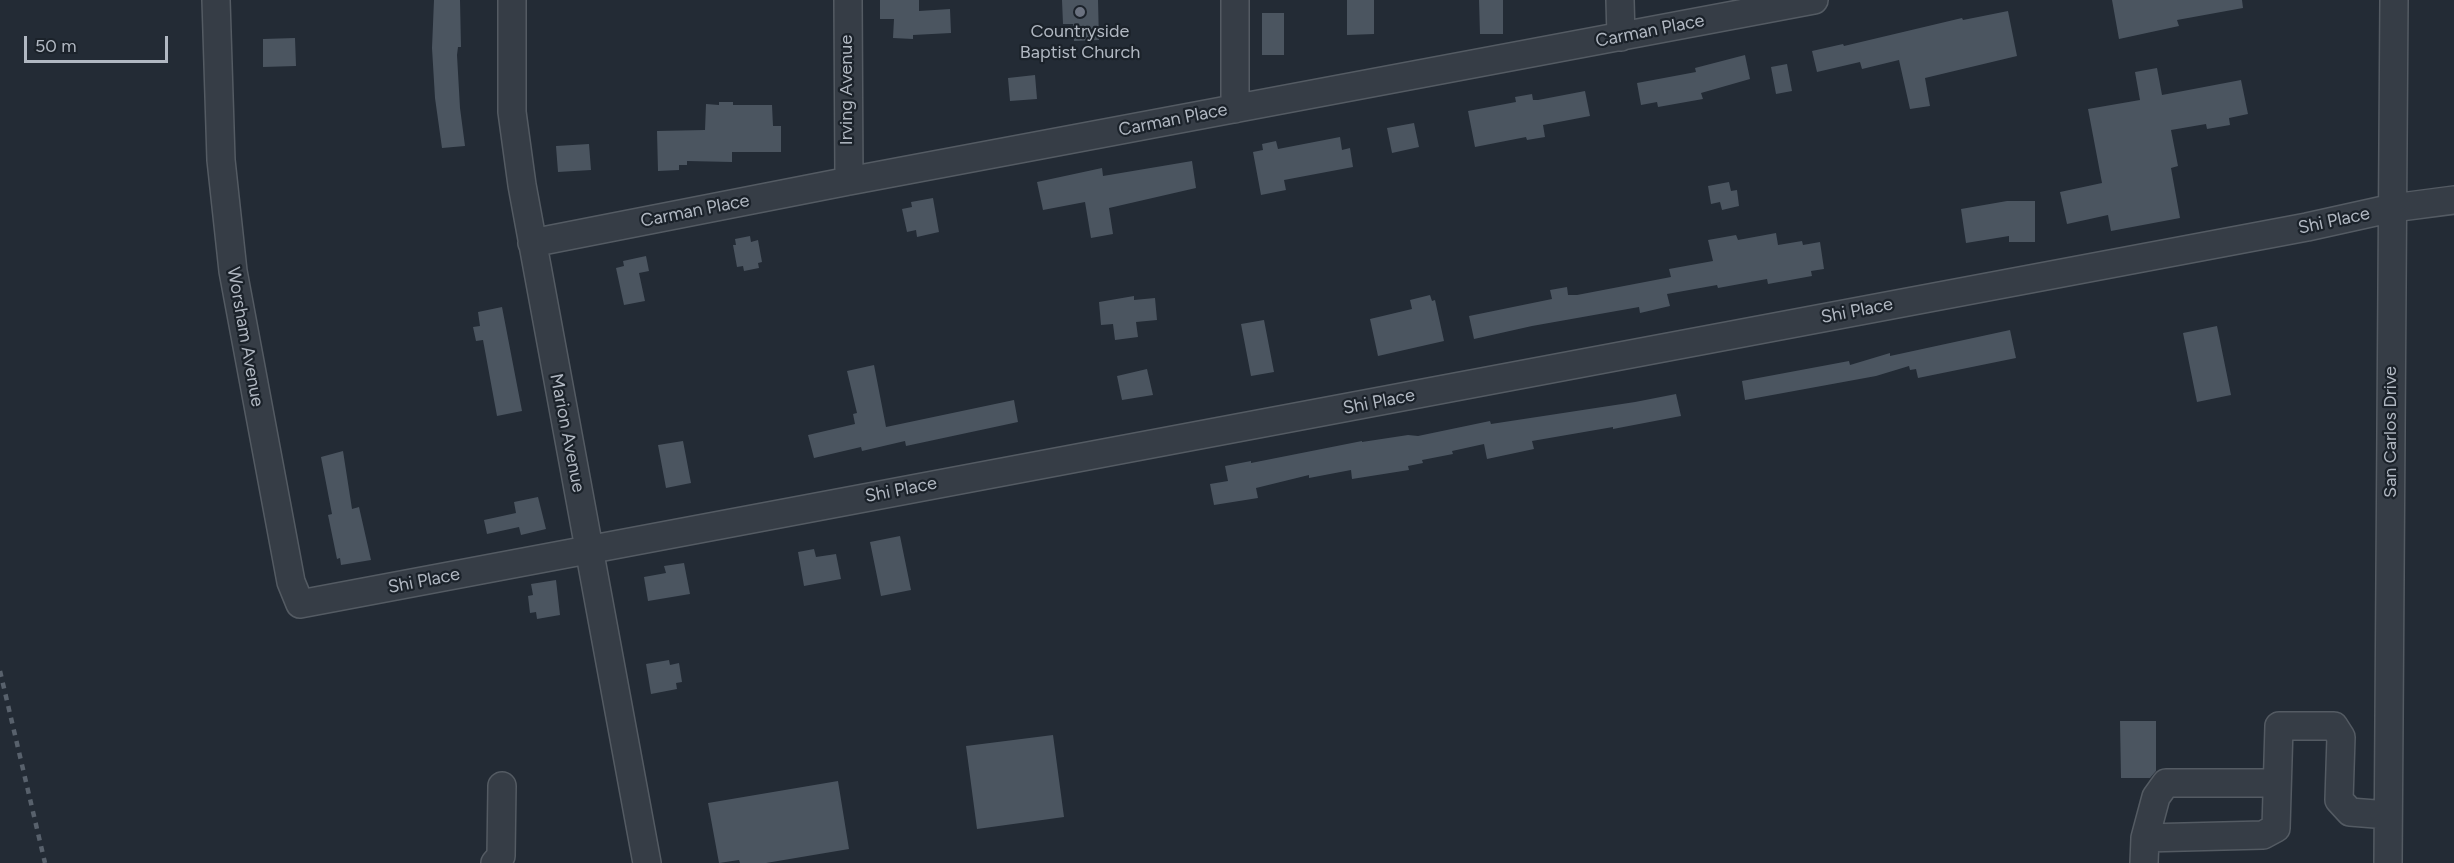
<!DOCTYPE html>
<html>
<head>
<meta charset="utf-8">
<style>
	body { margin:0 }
	#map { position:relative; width:2454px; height:863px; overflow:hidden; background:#232b35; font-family:Figtree,sans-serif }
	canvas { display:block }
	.scale { position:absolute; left:24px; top:36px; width:144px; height:27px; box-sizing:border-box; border:3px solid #b1b8c2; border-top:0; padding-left:8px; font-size:18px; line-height:21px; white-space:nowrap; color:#b1b8c2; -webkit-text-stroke:4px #1b222a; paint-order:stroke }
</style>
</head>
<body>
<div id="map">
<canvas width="2454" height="863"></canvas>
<div class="scale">50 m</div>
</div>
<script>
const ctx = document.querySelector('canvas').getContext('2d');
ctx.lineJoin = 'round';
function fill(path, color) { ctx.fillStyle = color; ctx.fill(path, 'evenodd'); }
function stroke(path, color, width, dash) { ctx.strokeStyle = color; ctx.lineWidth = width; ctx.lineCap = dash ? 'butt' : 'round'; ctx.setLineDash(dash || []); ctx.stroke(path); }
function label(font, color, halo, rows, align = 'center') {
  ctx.font = font + ' Figtree,sans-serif'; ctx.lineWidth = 4.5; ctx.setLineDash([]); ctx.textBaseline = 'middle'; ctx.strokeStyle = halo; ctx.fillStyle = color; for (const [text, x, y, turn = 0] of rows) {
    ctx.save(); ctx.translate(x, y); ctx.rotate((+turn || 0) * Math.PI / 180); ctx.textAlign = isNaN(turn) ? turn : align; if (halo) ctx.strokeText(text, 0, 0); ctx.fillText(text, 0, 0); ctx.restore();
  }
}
const building = new Path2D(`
	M434,0h26l1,47h-3l-1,8 3,53 5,38 -23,2 -7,-50 -3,-50z
	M880,0h39v11l31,-2 1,24 -38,2v4l-20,-1 1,-19h-14z
	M1062,0h36l1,40 -25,1 -1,-17h-10z
	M1347,0h27v34l-27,1z
	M1479,0h24v34h-23z
	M2112,0h130l1,8 -66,12 2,6 -60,13z
	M2008,11l9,45 -92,22 5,28 -20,3 -11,-49 -37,9 -2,-7 -43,10 -5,-21 31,-7 1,2 118,-28 1,2z
	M1262,13h22v42h-22z
	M295,38l1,28 -33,1v-28z
	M1745,55l5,24 -49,14 2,6 -45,8 -1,-5 -16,3 -4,-22 59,-11 -1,-4z
	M1787,64l5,27 -16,3 -5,-27z
	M2157,68l5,27 79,-15 7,34 -19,4 1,7 -23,4 -1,-5 -35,6 7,36 -7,2 9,50 -69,13 -3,-16 -41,9 -7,-32 42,-9 -14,-74 52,-9 -5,-28z
	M1035,75l2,24 -27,2 -2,-23z
	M1585,91l5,25 -47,9 2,12 -18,3 -1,-3 -51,10 -7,-36 48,-9 -1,-5 17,-3 1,6h5z
	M719,102h14v3h39l1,21h8v26h-49v10l-45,-1v4h-8v5l-21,1 -1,-40 48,-1 1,-26 13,1z
	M1414,123l5,24 -27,6 -5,-25z
	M1340,137l2,13 8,-2 3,19 -69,13 2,10 -25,5 -8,-43 10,-2 -1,-6 14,-3 2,8z
	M589,144l2,26 -33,2 -2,-26z
	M1192,161l4,27 -87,20 4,26 -22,4 -6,-36 -42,8 -6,-28 65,-14 1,8z
	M1729,182l2,9 6,-1 2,16 -17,4 -2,-8 -9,2 -3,-18z
	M933,198l6,34 -22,5 -1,-7 -9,2 -5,-23 10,-2 -1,-5z
	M2007,201h28v41h-26v-6l-43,7 -5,-34z
	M1776,233l2,12 24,-4 1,4 17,-3 4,27 -13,2 1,5 -44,8 -1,-5 -49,9 -1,-3 -50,9 3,12 -30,7 -1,-6 -107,19 -58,13 -5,-23 83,-17 -2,-9 17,-3 1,8h9l94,-18 -2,-8 44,-8 -5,-21 28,-5 2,5z
	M750,236l1,6 7,-2 4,22 -4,1 1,5 -15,3 -1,-5 -6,1 -4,-22h3l-1,-6z
	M646,256l3,15 -10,2 6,28 -21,4 -8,-37 8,-2 -1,-5z
	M1430,295l2,6 3,-1 9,41 -66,15 -8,-37 42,-10 -2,-9z
	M1134,296v4l21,-2 2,22 -21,2 2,15 -23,3 -2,-16 -12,1 -2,-23z
	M502,307l20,104 -25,5 -14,-76 -7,1 -3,-14 7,-1 -2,-14z
	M1264,320l10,52 -23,4 -10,-52z
	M2217,326l14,69 -34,7 -14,-69z
	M2010,330l6,28 -98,20 -2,-9 -6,1 -1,-4 -33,10 -131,24 -3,-19 107,-20 1,4 40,-12v3z
	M874,365l12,62 128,-27 4,22 -112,24 -1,-5 -43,10 -1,-4 -47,11 -6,-23 47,-11 -2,-10 4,-1 -10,-42z
	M1147,369l6,26 -31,5 -5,-24z
	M1676,394l5,22 -68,13v-2l-81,14 2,8 -47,10 -3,-15 -32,7 1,3 -31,6 1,3 -15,3 1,4 -57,9 -1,-9 -42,8v-3l-53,13 2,10 -44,7 -4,-21 18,-3 -3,-15 26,-5v2l111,-22v1l46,-7 10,1 72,-15 1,3 144,-22z
	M683,441l8,42 -25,5 -8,-43z
	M343,451l9,58 7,-2 12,53 -30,5 -1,-7 -3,1 -9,-44 4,-1 -11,-57z
	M538,497l8,32 -25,6 -2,-8 -32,7 -3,-14 32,-7 -2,-11z
	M900,536l11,54 -30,6 -11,-54z
	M814,549l2,8 20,-3 5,25 -37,7 -6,-34z
	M684,563l6,31 -42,7 -4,-24 22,-4 -2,-7z
	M556,580l4,35 -23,4 -1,-7 -6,1 -2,-17 5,-1 -2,-11z
	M669,660l1,5 9,-2 3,19 -6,1 1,6 -26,5 -5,-30z
	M2120,721h36v50l-6,7h-29z
	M1053,735l11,82 -87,12 -11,-83z
	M838,781l11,68 -83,14h-26l-1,-3 -20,3 -11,-60z`);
const minor = new Path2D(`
	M216,0l5,160 12,111 58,311 9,22 2007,-377 86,-19 61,-8
	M512,0v112l10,73 125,678
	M848,0l1,181
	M1235,0v109
	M1620,0l1,37
	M532,243l317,-62 965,-181
	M2145,838l11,-41 10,-14h111
	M495,863l6,-7 1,-70
	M2144,863l1,-25 118,-3 13,-7 3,-102h55l7,11 -2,63 11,12 38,3
	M2388,863l6,-863`);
const rail = new Path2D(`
	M0,671l45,192`);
const markers = [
	[1080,12,6,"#6b7280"]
];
const streetNames = [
	["Carman Place",1650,31,-11],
	["Irving Avenue",847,90,-90],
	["Carman Place",1173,120,-11],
	["Carman Place",695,211,-11],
	["Shi Place",2334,221,-12],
	["Shi Place",1857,311,-11],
	["Worsham Avenue",245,337,80],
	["Shi Place",1379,402,-11],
	["San Carlos Drive",2391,432,-90],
	["Marion Avenue",567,433,79],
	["Shi Place",901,490,-11],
	["Shi Place",424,581,-11]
];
const poiNames = [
	["Countryside",1080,32],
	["Baptist Church",1080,53]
];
fill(building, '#4b5560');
stroke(minor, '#545b63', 30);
stroke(minor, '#363d46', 27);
stroke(rail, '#58616c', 4.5, [6, 6]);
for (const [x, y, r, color] of markers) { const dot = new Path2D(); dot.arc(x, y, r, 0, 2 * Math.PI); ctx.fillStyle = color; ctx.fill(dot); stroke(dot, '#1b222a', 2); }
label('18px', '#b1b8c2', '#1b222a', streetNames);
label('18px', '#b1b8c2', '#1b222a', poiNames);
</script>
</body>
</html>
